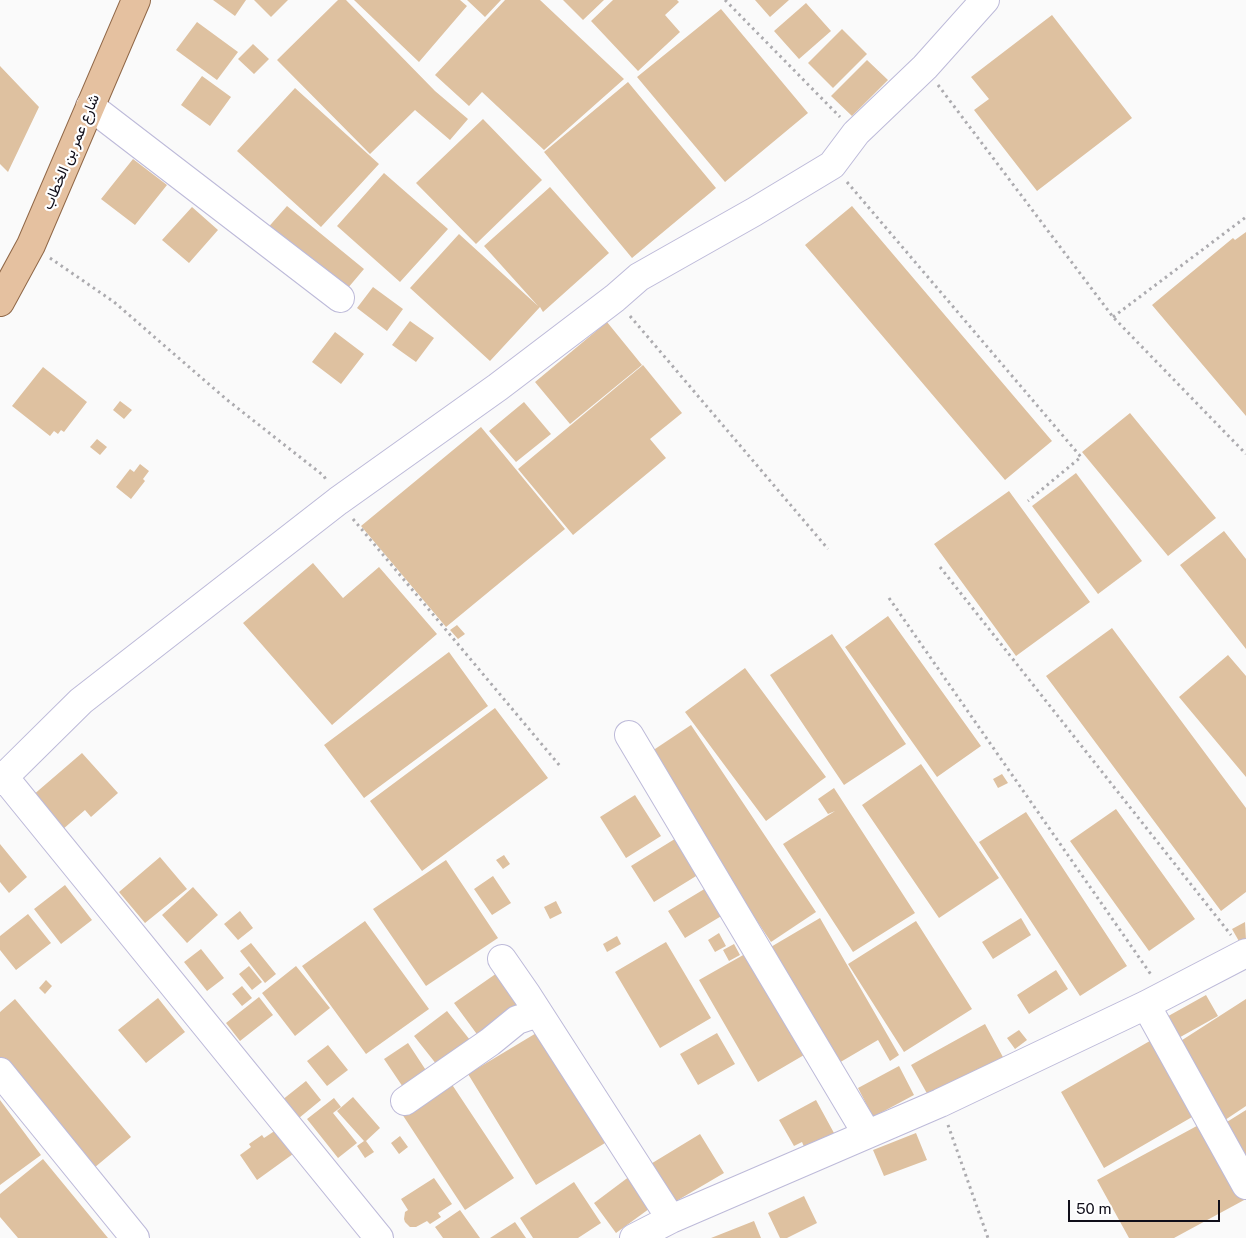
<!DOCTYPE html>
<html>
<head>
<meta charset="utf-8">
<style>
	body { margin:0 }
	#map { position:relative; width:1246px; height:1238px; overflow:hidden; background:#fafafa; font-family:"Public Sans",sans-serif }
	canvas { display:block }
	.scale { position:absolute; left:1068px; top:1200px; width:152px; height:22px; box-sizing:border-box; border:2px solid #100e19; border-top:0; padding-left:6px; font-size:15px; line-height:18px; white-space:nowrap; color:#100e19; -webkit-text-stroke:4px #fff; paint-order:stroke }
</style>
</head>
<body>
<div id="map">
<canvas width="1246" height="1238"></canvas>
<div class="scale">50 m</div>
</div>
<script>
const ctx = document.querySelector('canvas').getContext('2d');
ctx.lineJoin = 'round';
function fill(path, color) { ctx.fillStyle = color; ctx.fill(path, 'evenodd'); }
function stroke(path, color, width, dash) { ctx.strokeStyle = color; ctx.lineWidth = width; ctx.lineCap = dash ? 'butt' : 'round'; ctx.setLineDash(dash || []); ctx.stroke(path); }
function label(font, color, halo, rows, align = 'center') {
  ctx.font = font + ' "Public Sans",Vazirmatn,sans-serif'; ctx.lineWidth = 4.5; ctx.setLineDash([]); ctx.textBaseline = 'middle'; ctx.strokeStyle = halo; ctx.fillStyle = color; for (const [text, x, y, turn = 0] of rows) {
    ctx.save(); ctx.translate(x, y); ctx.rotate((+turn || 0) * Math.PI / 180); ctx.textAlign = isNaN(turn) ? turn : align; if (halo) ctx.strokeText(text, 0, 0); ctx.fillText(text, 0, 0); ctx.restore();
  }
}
const building = new Path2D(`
	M213,0h33l-11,16z
	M254,0h34l-17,17z
	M338,0h8l89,91 33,28 -18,21 -35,-30 -45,44 -93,-94z
	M354,0h106l7,6 -48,56z
	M467,0h34l-16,17z
	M505,0h35l84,79 -80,71 -62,-58 -13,14 -34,-31z
	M563,0h41l-21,20z
	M613,0h64l2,2 -14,13 15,17 -42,39 -47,-50z
	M755,0h34l-19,17z
	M806,3l25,28 -32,28 -25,-28z
	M721,9l87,104 -83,69 -88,-105z
	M1052,15l80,103 -95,73 -63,-81 15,-11 -18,-22z
	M197,22l41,30 -21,28 -41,-30z
	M842,29l25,25 -34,34 -25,-25z
	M253,44l16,15 -15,15 -16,-15z
	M867,60l21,20 -36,36 -21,-20z
	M0,66l39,41 -31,65 -8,-8z
	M202,76l29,21 -21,29 -29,-21z
	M628,82l88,106 -84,70 -88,-106z
	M295,88l84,76 -58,63 -84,-76z
	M483,119l59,61 -66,64 -60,-61z
	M133,159l34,26 -32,40 -34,-26z
	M384,173l64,56 -48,53 -63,-56z
	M550,187l59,66 -66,59 -3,-5 -50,54 -80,-73 49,-54 79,72 -54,-60z
	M287,206l77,63 -22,26 -77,-64z
	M852,206l200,235 -47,39 -200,-235z
	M192,207l26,23 -29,33 -27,-23z
	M1246,232v184l-94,-111 81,-67 2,2z
	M373,287l30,22 -16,22 -30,-23z
	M410,321l24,17 -18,24 -24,-17z
	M607,322l35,43 -72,59 -35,-42z
	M335,332l29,22 -23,30 -29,-22z
	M643,365l39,48 -32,26 16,19 -93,77 -55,-66z
	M43,367l44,35 -23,30 -3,-2 -3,4 -4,-3 -4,5 -38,-30z
	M120,401l12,9 -8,9 -11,-9z
	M524,402l27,32 -35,28 -27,-31z
	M1130,413l86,105 -48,38 -86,-104z
	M481,427l84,102 -119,98 -85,-101z
	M97,439l10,8 -7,8 -10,-8z
	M140,464l9,7 -6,8 2,2 -14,18 -15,-12 14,-18 4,3z
	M1076,473l66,88 -44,33 -66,-88z
	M1009,491l81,111 -74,54 -82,-112z
	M1224,531l22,28v90l-66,-84z
	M313,563l30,35 36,-31 58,67 -105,91 -89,-102z
	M888,616l93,130 -44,31 -92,-130z
	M457,625l8,9 -7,5 -8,-9z
	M1112,628l134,180v84l-25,19 -175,-235z
	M832,634l74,110 -62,41 -74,-110z
	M449,652l39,54 -124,92 -40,-53z
	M1228,655l18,21v101l-67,-80z
	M745,668l81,109 -60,44 -81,-109z
	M495,708l53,70 -126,93 -52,-70z
	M691,725l125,187 -45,30 -125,-187z
	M82,753l36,40 -27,24 -6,-7 -23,20 -30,-34z
	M921,764l78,114 -60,40 -77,-113z
	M1002,774l6,9 -10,5 -5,-9z
	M834,788l81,125 -62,39 -70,-108 52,-33 -7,3 -10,-15z
	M635,795l26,41 -35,22 -26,-41z
	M1116,809l79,110 -46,32 -79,-110z
	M1026,812l101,154 -47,30 -101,-154z
	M678,837l23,36 -47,29 -23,-36z
	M0,844l27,33 -18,16 -9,-11z
	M504,855l6,9 -7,5 -7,-9z
	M160,857l27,32 -42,34 -26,-31z
	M446,860l52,78 -72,48 -53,-77z
	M493,876l18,27 -19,12 -18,-26z
	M65,885l27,35 -31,24 -27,-35z
	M711,885l17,27 -43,26 -17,-27z
	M193,887l25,28 -31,28 -25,-28z
	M556,901l6,12 -12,6 -6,-12z
	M240,911l13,17 -15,12 -14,-16z
	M28,914l23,29 -35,27 -16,-20v-14z
	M820,918l79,137 -9,6 -12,-21 -46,27 -68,-116z
	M1021,918l10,17 -38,24 -11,-17z
	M365,921l64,88 -63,45 -64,-88z
	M916,921l56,88 -68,43 -56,-88z
	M1245,922l1,18 -6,3 -8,-14z
	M719,933l7,13 -11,6 -7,-12z
	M617,936l4,8 -14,8 -4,-8z
	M666,942l45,76 -51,30 -45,-76z
	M251,943l25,31 -11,9 -25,-32z
	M734,944l6,11 -11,6 -6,-11z
	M201,949l23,29 -17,13 -23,-29z
	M745,954l59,101 -46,27 -59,-102z
	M249,966l13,16 -10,8 -13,-16z
	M296,966l34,42 -35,28 -33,-43z
	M1056,970l12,19 -39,25 -12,-19z
	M497,973l25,34 -43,30 -25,-34z
	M46,980l6,6 -7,8 -6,-6z
	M242,986l10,12 -10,8 -10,-12z
	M1206,995l12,21 -43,24 -12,-21z
	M259,997l14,18 -33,26 -14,-18z
	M158,998l27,34 -39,31 -28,-33z
	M15,999l116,138 -43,36 -88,-106v-55z
	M1246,999v107l-21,14 -49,-76z
	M447,1011l23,29 -33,25 -23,-29z
	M985,1024l19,35 -75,38 -18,-32z
	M1019,1030l8,10 -12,9 -8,-11z
	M538,1032l67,111 -69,42 -68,-111z
	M717,1033l18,31 -37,21 -18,-31z
	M1155,1038l44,75 -95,55 -43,-76z
	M408,1043l23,35 -24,15 -23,-34z
	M328,1045l20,25 -21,16 -20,-25z
	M899,1066l15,29 -41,22 -15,-29z
	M306,1081l15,19 -33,27 -16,-19z
	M451,1083l63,95 -49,32 -63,-96z
	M353,1097l27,31 -14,13 8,11 -9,6 -8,-12 7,-5 -27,-30z
	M334,1098l7,9 -8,6 24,30 -19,15 -31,-39z
	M0,1100l41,55 -41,30z
	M816,1100l18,33 -29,16 -3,-7 -8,4 -15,-26z
	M1246,1110v53l-24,-38z
	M1206,1121l40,73v5l-72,39h-45l-32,-58z
	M276,1130l17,24 -36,26 -17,-25 11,-8 -2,-3 13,-9 2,3z
	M916,1133l11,27 -43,16 -11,-26z
	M700,1134l24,39 -51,30 -24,-38z
	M400,1136l8,11 -9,7 -8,-11z
	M43,1159l65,79h-90l-18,-21v-23z
	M630,1176l23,30 -37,27 -22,-30z
	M434,1178l18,26 -14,9 3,4 -11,7 -3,-3 -11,6h-6l-5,-5 -1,-3 1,-7 3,-2 -7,-11z
	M574,1182l27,41 -23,15h-45l-13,-20z
	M804,1196l13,27 -30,15h-7l-12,-25z
	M460,1210l20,28h-37l-8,-11z
	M754,1221l7,17h-50z
	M515,1222l11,16h-36z`);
const path = new Path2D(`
	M725,0l115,117
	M938,85l175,232 133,137
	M847,182l234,275 -53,44
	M50,258l64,44 112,97 98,77 3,6
	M630,316l198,233
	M1113,317l133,-100
	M353,519l207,247
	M940,567l291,368
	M889,598l263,378
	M948,1125l40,113`);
const minor = new Path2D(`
	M90,106l250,192
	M629,735l238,399
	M4,777l375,461
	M0,781l81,-80 257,-200 160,-114 117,-89 24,-21 115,-65 78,-47 24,-32 69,-66 60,-67
	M502,959l25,36 144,224
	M1146,1005l100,180
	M0,1072l135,166
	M405,1101l85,-59 27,-22 21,-7
	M634,1238l37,-19 269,-116 206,-98 100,-52`);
const major = new Path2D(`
	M0,302l31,-57 105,-245`);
const streetNames = [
	["شارع عمر بن الخطاب",71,152,-67]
];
fill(building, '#dec1a0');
stroke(minor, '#bdbad9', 30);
stroke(major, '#8f6747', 30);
stroke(path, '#acabaf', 3, [2.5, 4]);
stroke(minor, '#fff', 28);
stroke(major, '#e5c1a0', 28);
label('15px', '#100e19', '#fff', streetNames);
</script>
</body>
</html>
